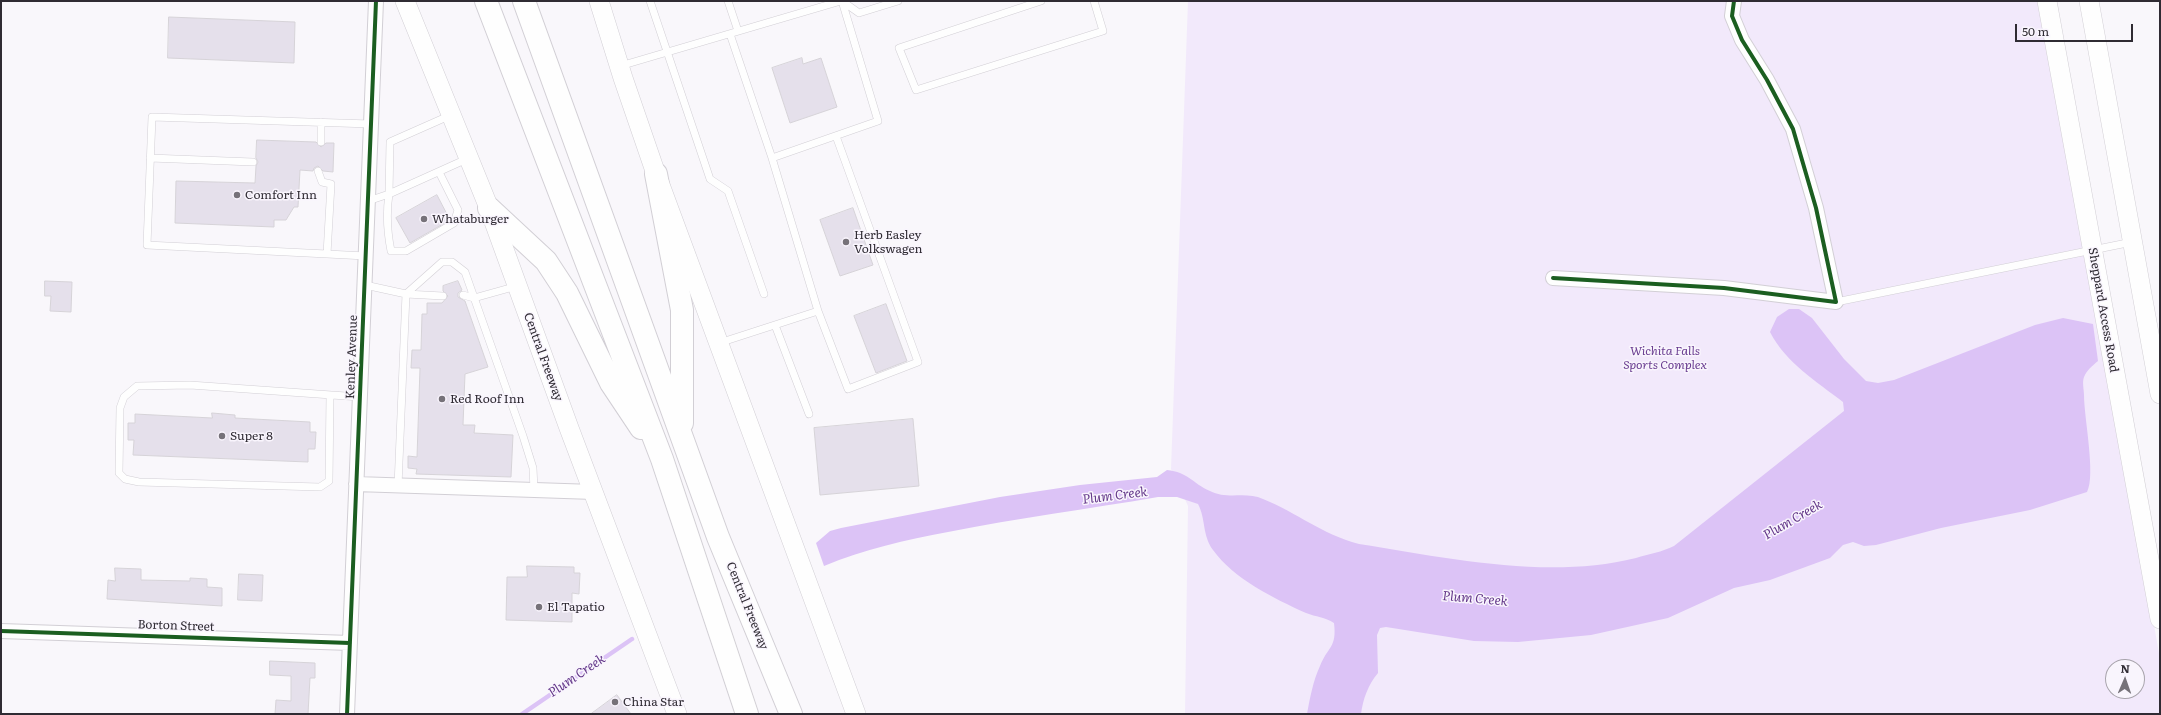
<!DOCTYPE html>
<html>
<head>
<meta charset="utf-8">
<style>
	body { margin:0 }
	#map { position:relative; width:2161px; height:715px; overflow:hidden; background:#f9f7fb; font-family:Literata,serif }
	canvas { display:block }
	.frame { position:absolute; inset:0; border:2px solid #2f2b33; pointer-events:none }
	.north { position:absolute; left:2105px; top:659px; width:40px; height:40px; box-sizing:border-box; background:#f9f5fd; border:1px solid #a8a4ac; border-radius:50%; rotate:2deg; font-size:11px; font-weight:700; line-height:16px; text-align:center; color:#2f2b33 }
	.north::after { content:''; display:block; margin:auto; width:14px; height:18px; background:#767279; clip-path:polygon(50% 0,100% 100%,50% 72%,0 100%) }
	.scale { position:absolute; left:2015px; top:24px; width:118px; height:18px; box-sizing:border-box; border:2px solid #2f2b33; border-top:0; padding-left:5px; font-size:12px; line-height:14px; white-space:nowrap; color:#2f2b33; -webkit-text-stroke:3px #f9f5fd; paint-order:stroke }
</style>
</head>
<body>
<div id="map">
<canvas width="2161" height="715"></canvas>
<div class="frame"></div>
<div class="north">N</div>
<div class="scale">50 m</div>
</div>
<script>
const ctx = document.querySelector('canvas').getContext('2d');
ctx.lineJoin = 'round';
function fill(path, color) { ctx.fillStyle = color; ctx.fill(path, 'evenodd'); }
function stroke(path, color, width, dash) { ctx.strokeStyle = color; ctx.lineWidth = width; ctx.lineCap = dash ? 'butt' : 'round'; ctx.setLineDash(dash || []); ctx.stroke(path); }
function label(font, color, halo, rows, align = 'center') {
  ctx.font = font + ' Literata,serif'; ctx.lineWidth = 3; ctx.setLineDash([]); ctx.textBaseline = 'middle'; ctx.strokeStyle = halo; ctx.fillStyle = color; for (const [text, x, y, turn = 0] of rows) {
    ctx.save(); ctx.translate(x, y); ctx.rotate((+turn || 0) * Math.PI / 180); ctx.textAlign = isNaN(turn) ? turn : align; if (halo) ctx.strokeText(text, 0, 0); ctx.fillText(text, 0, 0); ctx.restore();
  }
}
const green = new Path2D(`
	M1188,1h855l117,658v55h-975l3,-208 -17,-37zM2113,667h24v24h-24z`);
const water = new Path2D(`
	M1789,309h10l13,9 32,41 22,22 12,2 16,-3 141,-55 28,-7 30,6 5,37c-6,5 -11,9 -14,16 -2,5 0,13 0,18 0,23 12,80 3,97l-57,18 -89,18 -65,17 -12,1 -11,-4 -10,3 -13,13 -60,22 -36,8 -66,30 -77,17 -73,7 -44,-1 -88,-14 -6,1 -3,7 1,38c-10,12 -15,26 -17,41h-54c3,-16 6,-33 13,-48 8,-20 17,-18 14,-43 -9,-6 -18,-6 -28,-10 -33,-15 -72,-34 -93,-63 -11,-15 -7,-31 -15,-46l-21,-7h-19c-70,12 -140,21 -210,35 -42,8 -84,17 -124,34l-8,-23 14,-12 11,-3 159,-31 80,-12 77,-8 10,-7c21,2 25,13 43,21 17,9 36,0 53,8 35,14 58,35 96,45 89,14 189,36 277,14 13,-4 26,-6 38,-12l170,-135 -1,-9c-27,-21 -57,-39 -73,-70l7,-15z`);
const stream = new Path2D(`
	M522,714l110,-75`);
const building = new Path2D(`
	M169,17l126,5 -1,41 -126,-5z
	M802,58l1,6 18,-6 16,49 -47,16 -18,-55z
	M257,140l59,2 5,5 5,-4h8l-1,29 -10,-1 -5,-5 -4,2 -1,3 -13,-1 -2,37h-4l-8,13h-12v7l-99,-4 1,-42 79,2 1,-17 2,-4 -2,-4z
	M437,195l13,25 -40,23 -14,-25z
	M853,208l20,57 -33,11 -20,-56z
	M45,281l27,1 -1,30 -21,-1 1,-15h-6z
	M458,281l4,9 -4,3v4l7,4 23,66 -23,7 -2,51h12l-1,8 39,2 -2,42 -95,-3 1,-5 -9,-1v-12l9,1 3,-89h-9l1,-18h9l1,-36h5v-11h15l6,-7 -5,-5v-5z
	M886,304l21,57 -31,12 -22,-57z
	M212,413l23,2v3l75,4v10h6l-1,17h-7v13l-175,-7 1,-15h-6v-17h7v-9l77,4z
	M913,419l6,67 -99,9 -6,-67z
	M527,566l47,1v6h6l-1,21 -7,-1v29l-66,-2 1,-43h20z
	M115,568l26,1v11l49,1v-3l17,1v8l15,1v18l-115,-7 1,-19 7,1z
	M239,574l24,1 -1,26 -24,-1z
	M270,661l45,2v15h-5l-2,36h-33l1,-14 15,1v-25l-21,-1z
	M617,695l14,19h-40z`);
const lane = new Path2D(`
	M650,1l60,178 18,12 36,103
	M728,1l10,30
	M842,1l17,12 39,-12
	M1041,1l-142,47 17,42 187,-59 -9,-30
	M730,34l42,124 106,-37 -36,-120
	M620,66l221,-65
	M321,142v-20
	M150,158l103,4
	M772,158l46,153
	M318,171l4,11 9,2 -4,70 -180,-9 5,-128 219,7
	M439,172l19,38 -4,13 -48,28h-15c-4,-20 -5,-37 -2,-57l80,-36
	M368,201l21,-7 1,-52 61,-27
	M327,254l39,2
	M365,285l41,9 -8,192
	M406,294l36,-32h10l13,10 58,164 10,32 1,22
	M406,294l37,2
	M463,295l11,3 43,-12
	M1836,302l296,-60
	M775,325l34,89
	M719,343l99,-32 30,78 70,-27 -82,-226
	M330,395l-1,86 -9,6 -181,-5 -14,-3 -6,-6 1,-65 4,-11 13,-11 53,-1 170,12`);
const street = new Path2D(`
	M1553,278l171,10 112,14 -20,-94 -23,-79 -26,-49 -25,-40 -10,-24 2,-15
	M356,484l238,8
	M1,631l349,12
	M347,714l29,-713`);
const secondary = new Path2D(`
	M405,1l84,207 80,220 108,286
	M599,1l24,77 33,96 200,540
	M2047,1l113,618
	M2089,1l71,393`);
const highway = new Path2D(`
	M486,1l176,458 85,255
	M524,1l194,536 73,177
	M656,174l26,136v113
	M489,208l57,53 21,32 44,90 30,45`);
const cycleway = new Path2D(`
	M1553,278l171,10 112,14 -20,-94 -23,-79 -26,-49 -25,-40 -10,-24 2,-15
	M1,631l349,12
	M347,714l29,-713`);
const markers = [
	[237,195,4,"#767279"],
	[424,219,4,"#767279"],
	[846,242,4,"#767279"],
	[442,399,4,"#767279"],
	[222,436,4,"#767279"],
	[539,607,4,"#767279"],
	[615,702,4,"#767279"]
];
const poiNames = [
	["Comfort Inn",245,195],
	["Whataburger",432,219],
	["Herb Easley",854,235],
	["Volkswagen",854,249],
	["Red Roof Inn",450,399],
	["Super 8",230,436],
	["El Tapatio",547,607],
	["China Star",623,702]
];
const streetNames = [
	["Sheppard Access Road",2103,310,80],
	["Kenley Avenue",352,357,-88],
	["Central Freeway",543,357,70],
	["Central Freeway",747,606,68],
	["Borton Street",176,626,2]
];
const parkNames = [
	["Wichita Falls",1665,351],
	["Sports Complex",1665,365]
];
const waterNames = [
	["Plum Creek",1115,496,-7],
	["Plum Creek",1793,520,-30],
	["Plum Creek",1475,599,5],
	["Plum Creek",577,676,-34]
];
fill(green, '#f2e9fb');
fill(water, '#dcc3f6');
stroke(stream, '#dcc3f6', 4.5);
fill(building, '#e5e0eb');
stroke(building, '#d6d3d8', 1);
stroke(lane, '#d2cfd5', 8);
stroke(street, '#d2cfd5', 16);
stroke(secondary, '#d2cfd5', 20);
stroke(highway, '#d2cfd5', 24);
stroke(lane, '#fefefe', 7);
stroke(street, '#fefefe', 14);
stroke(secondary, '#fefefe', 19);
stroke(highway, '#fefefe', 22);
stroke(cycleway, '#1b5e20', 4);
for (const [x, y, r, color] of markers) { const dot = new Path2D(); dot.arc(x, y, r, 0, 2 * Math.PI); ctx.fillStyle = color; ctx.fill(dot); stroke(dot, '#f9f5fd', 1.5); }
label('12px', '#2f2b33', '#f9f5fd', poiNames, 'left');
label('12px', '#2f2b33', '#f9f5fd', streetNames);
label('italic 12px', '#6a3d91', '#f9f5fd', parkNames);
label('italic 13px', '#633789', '#f9f5fd', waterNames);
</script>
</body>
</html>
